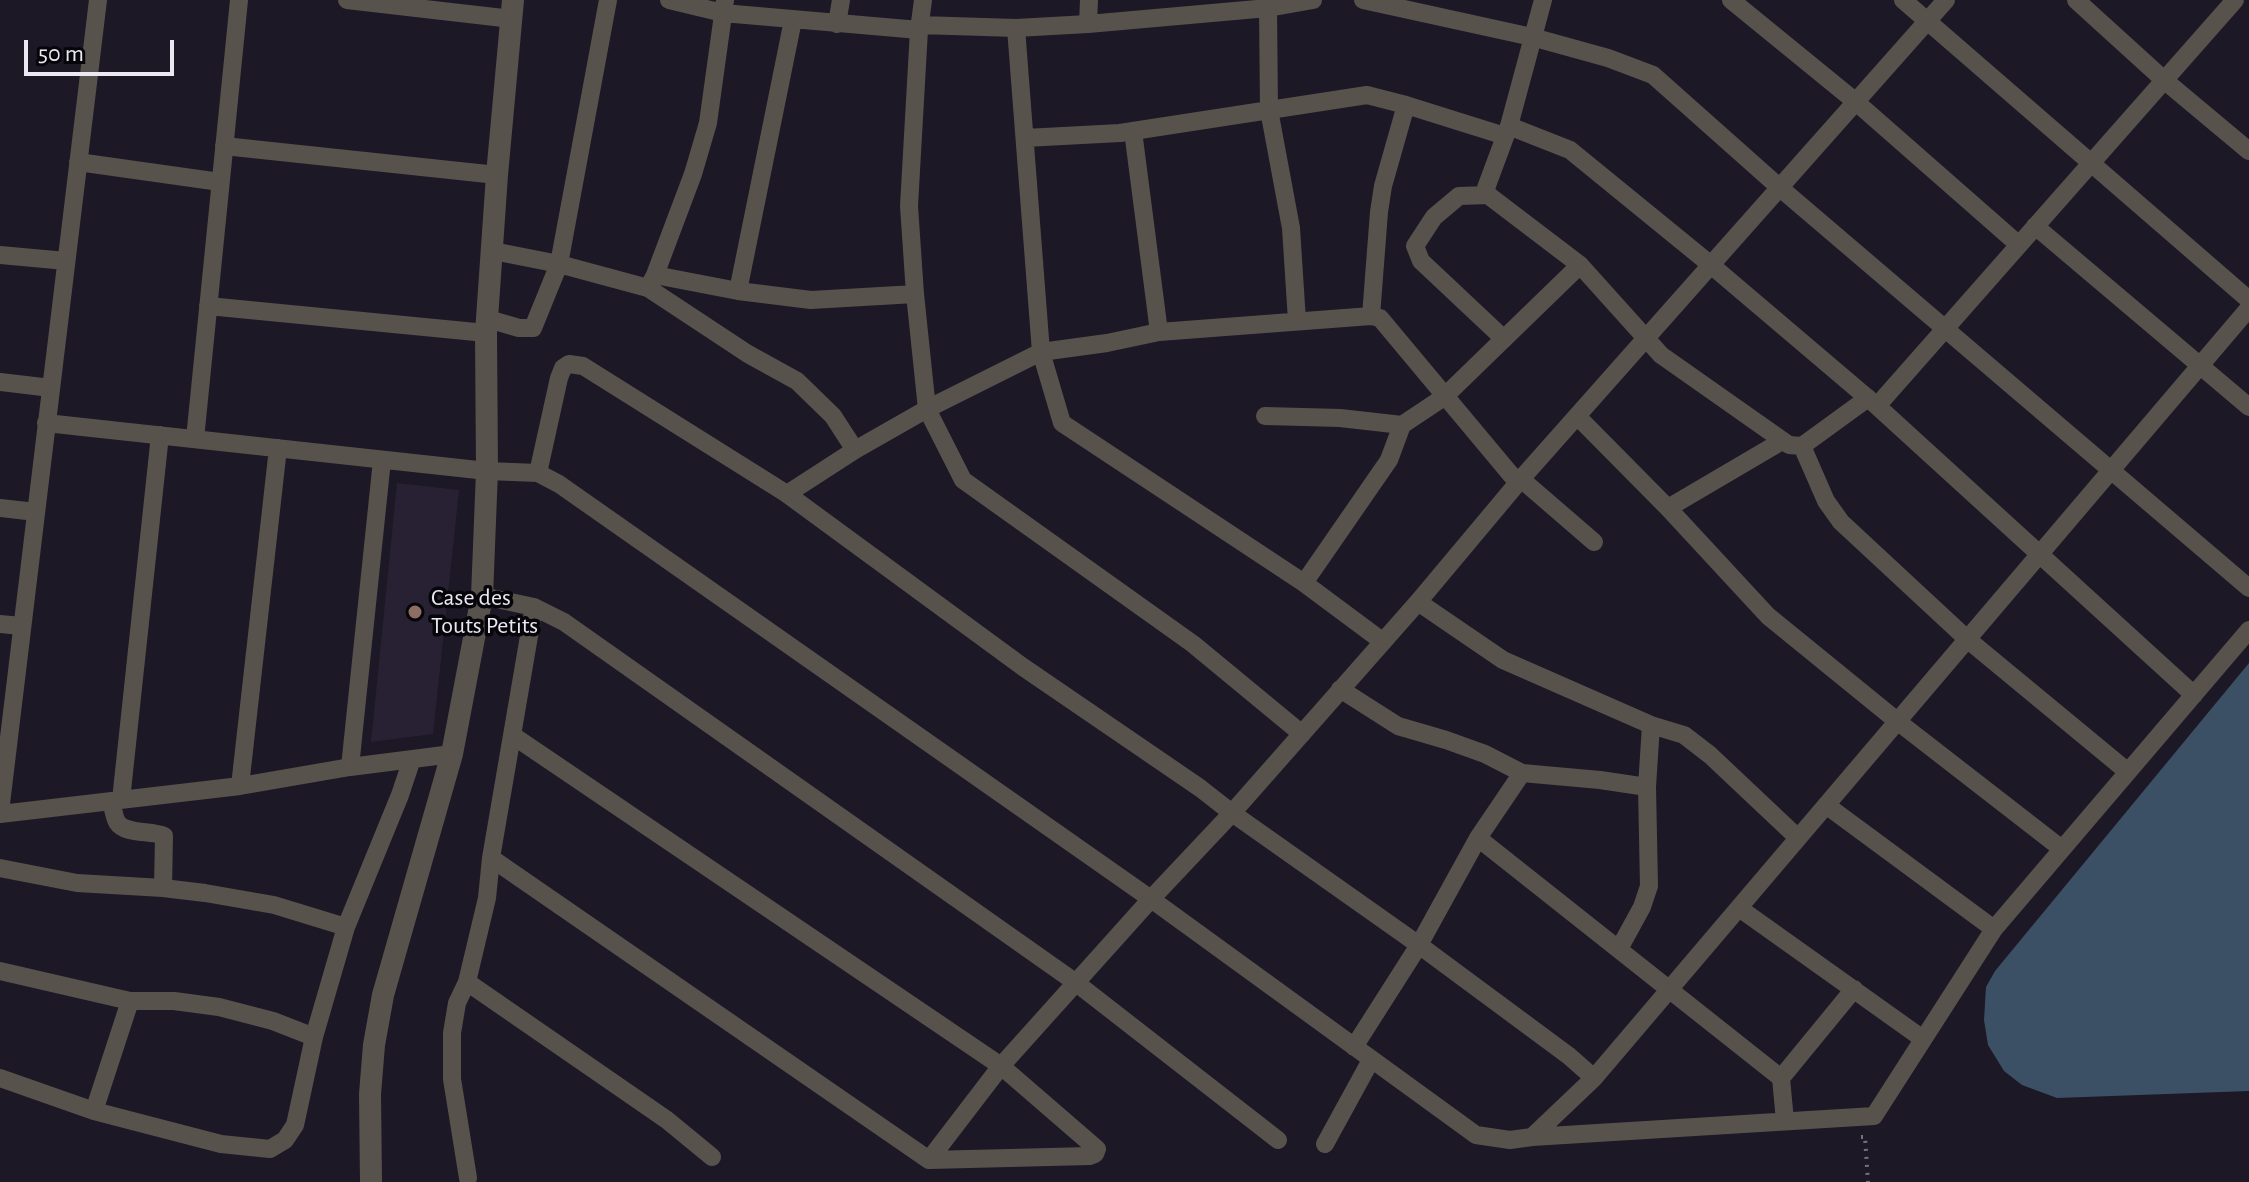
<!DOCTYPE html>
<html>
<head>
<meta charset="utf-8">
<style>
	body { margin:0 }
	#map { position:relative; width:2249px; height:1182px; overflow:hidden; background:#1d1825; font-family:"Alegreya Sans",sans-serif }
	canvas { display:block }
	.scale { position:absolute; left:24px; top:40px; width:150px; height:36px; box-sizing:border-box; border:4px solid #ebe8f2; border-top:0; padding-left:10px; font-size:24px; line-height:28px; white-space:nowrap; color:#ebe8f2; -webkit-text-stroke:6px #06050a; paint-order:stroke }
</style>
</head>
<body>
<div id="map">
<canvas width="2249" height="1182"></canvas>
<div class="scale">50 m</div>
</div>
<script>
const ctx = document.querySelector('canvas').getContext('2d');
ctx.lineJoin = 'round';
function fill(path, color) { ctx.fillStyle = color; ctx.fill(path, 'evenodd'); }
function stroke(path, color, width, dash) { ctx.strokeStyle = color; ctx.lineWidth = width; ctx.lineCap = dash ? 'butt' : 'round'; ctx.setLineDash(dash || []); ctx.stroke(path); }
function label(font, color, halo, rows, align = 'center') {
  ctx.font = font + ' "Alegreya Sans",sans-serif'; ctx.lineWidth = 7; ctx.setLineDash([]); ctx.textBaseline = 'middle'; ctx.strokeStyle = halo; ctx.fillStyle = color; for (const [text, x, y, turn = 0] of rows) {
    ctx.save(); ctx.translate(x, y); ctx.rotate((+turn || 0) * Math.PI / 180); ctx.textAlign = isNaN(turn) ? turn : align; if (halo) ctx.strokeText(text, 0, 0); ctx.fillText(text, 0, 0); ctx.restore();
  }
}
const built = new Path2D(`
	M397,483l62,7 -26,244 -62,8z`);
const water = new Path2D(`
	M2249,663v428l-192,7 -35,-13 -18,-14 -16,-26 -4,-25 2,-33 9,-16z`);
const path = new Path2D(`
	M1861,1137h4l3,45`);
const minor = new Path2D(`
	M347,0l165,19
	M669,0l54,13 196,17
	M923,0l-4,30 -10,176 6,88 12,115 36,71 230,164 109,90
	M1363,0l169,37 76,21 45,17 126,112 470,401
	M1731,0l125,102 163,143
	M1903,0l346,300
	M2076,0l88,80 85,71
	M1268,8l1,102 22,118 6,93
	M837,24l4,-24
	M1088,24l1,-24
	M920,25l96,3 72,-4 180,-16 45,-8
	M1016,28l25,324 21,71 242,160 78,58
	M1509,126l61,24 141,115 166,141 317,289
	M1133,131l26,201
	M1025,138l95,-5 247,-38 39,10 99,31
	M224,146l273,29
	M78,162l142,20
	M1488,195l-2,-7 23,-62 34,-126
	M2035,226l214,181
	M493,251l66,13 89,24 7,-13 38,-101 15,-51 17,-123
	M0,255l66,6
	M655,275l83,16 73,9 104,-6
	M648,288l100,66 49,27 36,35 22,34
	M738,291l55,-271
	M208,306l278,27
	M1371,316l8,-104 4,-26 23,-81
	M488,319l31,9h14l26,-64 49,-264
	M1504,339l-83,-78 -6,-15 19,-29 25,-21 29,-1 92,70 81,90 128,90 13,1 66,-48
	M0,382l51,6
	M1877,406l358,-406
	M1265,416l75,2 62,7
	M1577,416l91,92 100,108 129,105 165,128
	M46,423l441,48 51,2 21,11 592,415 325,236 34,5 22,-3 62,-59 655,-770
	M195,439l44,-439
	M1802,446l24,55 15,21 126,117 161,133
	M538,473l21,-95 4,-10 6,-4 14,2 204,128 236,173 177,121 32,25 187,132 150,111 25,22
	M787,494l68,-44 72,-41 114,-57 66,-9 52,-11 212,-16 9,2 132,158 9,3 73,63
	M0,508l36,4
	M1668,508l114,-67
	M1304,583l85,-123 13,-35 42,-28 136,-132
	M482,596l52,11 30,15 511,360 203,158
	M1418,602l85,58 148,65 33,10 26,20 88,83
	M0,624l21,2
	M1340,689l58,37 48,14 39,14 37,19 78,7 47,7
	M512,735l489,331 96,83 -2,5 -5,2 -161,4
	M350,767l32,-307
	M240,786l38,-338
	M121,800l39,-365
	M111,802c2,5 3,15 6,20 8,13 34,8 47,14l-1,52
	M1826,805l168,124
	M0,812l98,-812
	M0,814l240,-28 110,-19 102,-13
	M1478,838l303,240
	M491,858l438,302 72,-94 150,-167 81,-86 186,-211 103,-123 425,-479
	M0,868l77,15 86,5 42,5 69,12 72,22
	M1739,908l184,131
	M1619,949l23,-42 7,-21 -2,-99 4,-62
	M0,971l130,30h44l45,6 54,14 41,16
	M467,982l200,138 45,37
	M1354,1047l65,-102 59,-107 44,-65
	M0,1078l94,33 127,33 49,5 15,-9 10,-15 19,-88 32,-110 54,-132 12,-36
	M94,1111l36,-110
	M1785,1121l-4,-43 73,-89
	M1532,1137l342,-21 120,-187 255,-299
	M1325,1144l46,-84
	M468,1178l-16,-99v-46l5,-30 10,-21 20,-84 4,-40 43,-251`);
const tertiary = new Path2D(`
	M371,1182l-1,-88 4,-49 9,-50 69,-241 30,-158 5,-125 -1,-138 11,-158 16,-175`);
const markers = [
	[415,612,8,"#8d6e63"]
];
const poiNames = [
	["Case des",431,598],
	["Touts Petits",431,626]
];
fill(built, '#282133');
fill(water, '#3b5064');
stroke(path, '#76717d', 4, [2, 6]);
stroke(minor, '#58524d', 18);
stroke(tertiary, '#58524d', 22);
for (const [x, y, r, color] of markers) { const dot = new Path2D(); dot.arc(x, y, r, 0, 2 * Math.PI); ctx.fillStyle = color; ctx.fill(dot); stroke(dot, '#06050a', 3); }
label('24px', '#ebe8f2', '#06050a', poiNames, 'left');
</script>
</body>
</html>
